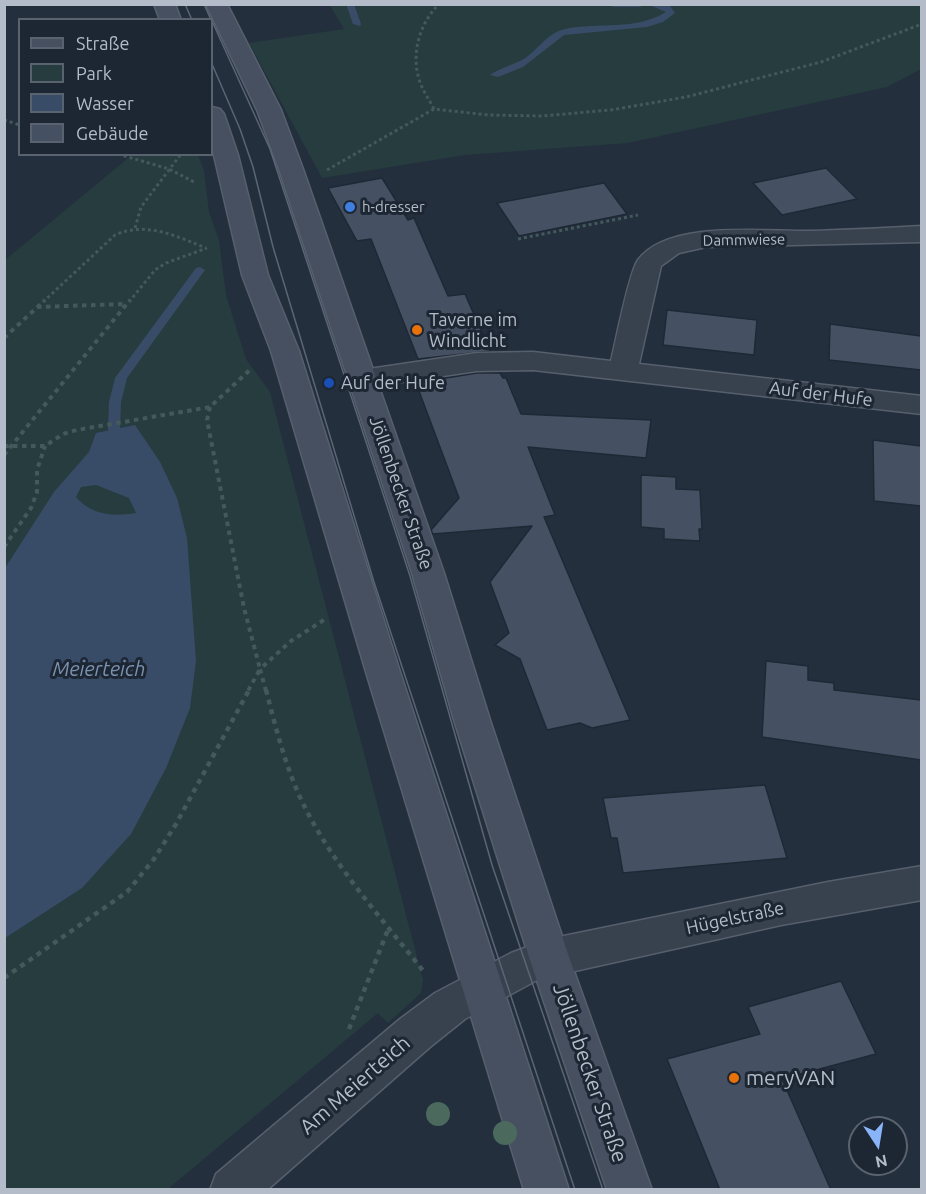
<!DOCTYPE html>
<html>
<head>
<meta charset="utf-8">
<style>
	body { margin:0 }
	#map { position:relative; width:926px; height:1194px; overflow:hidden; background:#242f3e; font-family:Ubuntu,sans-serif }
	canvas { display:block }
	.frame { position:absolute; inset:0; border:6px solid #b4bcc9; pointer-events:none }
	.legend { position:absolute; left:18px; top:18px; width:195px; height:138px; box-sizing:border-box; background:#1d2633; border:2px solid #59626f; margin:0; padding:8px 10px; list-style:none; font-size:18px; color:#b4bcc9 }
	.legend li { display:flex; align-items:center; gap:12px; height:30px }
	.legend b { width:30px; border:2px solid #59626f }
	.north { position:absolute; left:848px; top:1116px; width:60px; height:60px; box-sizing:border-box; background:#1d2633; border:2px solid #59626f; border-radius:50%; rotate:168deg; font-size:16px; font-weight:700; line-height:24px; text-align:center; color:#b4bcc9 }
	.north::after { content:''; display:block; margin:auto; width:21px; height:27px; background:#8ab4f8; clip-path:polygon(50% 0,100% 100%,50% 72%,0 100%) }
</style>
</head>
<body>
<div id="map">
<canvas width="926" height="1194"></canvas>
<div class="frame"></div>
<ul class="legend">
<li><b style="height:8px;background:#465061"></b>Straße</li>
<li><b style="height:16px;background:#263c3f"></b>Park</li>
<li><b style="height:16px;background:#394c67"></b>Wasser</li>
<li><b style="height:16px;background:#455162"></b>Gebäude</li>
</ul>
<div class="north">N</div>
</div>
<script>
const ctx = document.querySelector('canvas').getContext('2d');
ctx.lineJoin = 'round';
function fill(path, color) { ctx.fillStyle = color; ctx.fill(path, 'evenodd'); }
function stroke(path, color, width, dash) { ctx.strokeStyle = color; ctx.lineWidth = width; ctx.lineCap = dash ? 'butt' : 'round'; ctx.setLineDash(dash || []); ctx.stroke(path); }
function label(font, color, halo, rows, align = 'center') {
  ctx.font = font + ' Ubuntu,sans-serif'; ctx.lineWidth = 6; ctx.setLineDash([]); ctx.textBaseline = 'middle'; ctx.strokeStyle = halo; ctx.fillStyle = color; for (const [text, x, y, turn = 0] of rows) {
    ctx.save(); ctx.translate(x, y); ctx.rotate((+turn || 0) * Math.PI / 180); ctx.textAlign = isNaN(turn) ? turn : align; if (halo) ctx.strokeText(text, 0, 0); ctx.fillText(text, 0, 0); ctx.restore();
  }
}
const green = new Path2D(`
	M330,5h591v64l-34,18 -259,56 -163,12 -143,23 -73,-135 95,-14z
	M135,155h63l6,16 5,41 10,28 7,55 20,64 24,33 153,588 -2,13 -33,30 -10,-10 -210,176 -163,1v-930l122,-101z`);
const water = new Path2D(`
	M135,425l25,37 17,36 10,40 9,123 -6,47 -24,60 -35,66 -49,54 -77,50v-370l49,-76 35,-40 7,-19zM96,485l33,13 7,15c-23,4 -45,2 -60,-16l5,-10z`);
const stream = new Path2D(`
	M346,4h8l7,20 -1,2 -7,-2z
	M609,4h35l-4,3h-27z
	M647,4l23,2 5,7 -12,9 -16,5 -83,8 -41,32 -25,10 -8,-2c10,-7 23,-10 34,-16 15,-10 23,-26 41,-30 34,-7 70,2 101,-17z
	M200,267l5,3 -78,108 -6,24 -1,27 5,18 -6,4 -4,-1 -7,-21 1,-27 6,-24 81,-110z`);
const building = new Path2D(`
	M826,168l31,31 -75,16 -29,-32z
	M382,178l26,42 6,-2 34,78 17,-2 25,57 -72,8 -47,-120 -14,2 -29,-53z
	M604,183l23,31 -108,22 -22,-33z
	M667,310l90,10 -3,35 -91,-10z
	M830,324l91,12v34l-92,-10z
	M477,373h23l3,5h3l15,36 130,6 -5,38 -118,-11 27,68 -11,2 86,203 -38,8 -12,-5 -33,7 -27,-71 -25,-14 14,-12 -19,-51 42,-56 -99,8 -2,-4 28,-32 -40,-107 11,-2 -3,-8z
	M873,440l48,6v60l-47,-5z
	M641,475l35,2v12l24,1 2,39h-3l1,12 -36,-2v-10l-23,-2z
	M766,661l42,5v14l26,3v7l87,10v60l-159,-23z
	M765,785l22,73 -164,15 -6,-35h-6l-8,-40z
	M841,981l35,73 -94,25 49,111h-111l-53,-131 93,-25 -12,-27z`);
const pathFar2 = new Path2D(`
	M434,109c-5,-10 -12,-19 -15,-30 -8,-27 1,-56 20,-75
	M4,120l16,5
	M118,154l51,15 27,14
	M327,170l107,-61 54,6 53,1 70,-6 75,-13 135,-35 101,-38
	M135,228l6,-21 40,-53
	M518,239l120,-24
	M43,302l72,-67c31,-14 61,1 91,13
	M129,302l26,-32 11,-7 41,-15`);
const pathFar1 = new Path2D(`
	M37,307l88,-3
	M4,338l41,-38
	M210,407l-3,13 37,188 16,61 -12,22
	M4,446h41l18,-12 14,-4 133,-23 42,-39
	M4,455l126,-155
	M4,547l27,-39 6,-16v-22l8,-24
	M266,691l-6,-22 31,-28 36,-23`);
const path = new Path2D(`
	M266,690c9,35 18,71 33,105 30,66 81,121 125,177
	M4,978l123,-86 27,-33 22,-35 73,-134
	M349,1029l40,-102`);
const minor = new Path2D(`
	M922,226v16l-216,5 -27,6 -18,13 -22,98 283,32v18l-389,-44 -56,1 -115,17 -10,-3 -4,-6 4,-6 10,-3 115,-17 56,-1 78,9c5,-20 18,-89 27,-101 31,-41 128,-28 174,-29 37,-1 73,-3 110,-5z
	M922,866v34l-141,25 -242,54 -74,40 -35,28 -163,143h-57l6,-16 184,-155 35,-26 76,-40 38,-14 279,-57z`);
const secondary = new Path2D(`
	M154,4h21l6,16h-21z
	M206,4h21l54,106 22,59 141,404 46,147 79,237 83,233h-45l-78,-233 -75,-237 -42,-147 -133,-404 -22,-59z
	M212,107l8,2 4,5 14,41 30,120 31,76 101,321 169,518h-45l-158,-518 -95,-321 -29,-76 -30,-128z`);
const tram = new Path2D(`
	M185,4l7,16
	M204,4l7,16
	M212,21l58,128 140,427 82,289 111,325
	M212,64l28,65 13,38 20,80 101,335 201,608`);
const trees = [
	[438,1114],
	[505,1133]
];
const markers = [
	[350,207,6,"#3f7fe0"],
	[417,330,6,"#e8710a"],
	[329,383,6,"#1a4fb4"],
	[734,1078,6,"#e8710a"]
];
const farPoinames = [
	["h-dresser",362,207]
];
const farStreetnames = [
	["Dammwiese",744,240,-1]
];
const poiNames = [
	["Taverne im",429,320],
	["Windlicht",429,341],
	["Auf der Hufe",341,383]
];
const streetNames = [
	["Auf der Hufe",821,394,7],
	["Jöllenbecker Straße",401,493,71],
	["Hügelstraße",735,918,-12]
];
const waterNames = [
	["Meierteich",99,669]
];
const nearStreetnames = [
	["Jöllenbecker Straße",590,1073,71],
	["Am Meierteich",355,1085,-41]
];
const nearPoinames = [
	["meryVAN",746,1078]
];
fill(green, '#263c3f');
fill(water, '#394c67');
fill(stream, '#394c67');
fill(building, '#455162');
stroke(building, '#1f2835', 1.5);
stroke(minor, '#565f6c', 3);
stroke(secondary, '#565f6c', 3);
stroke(pathFar2, '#44595c', 3, [3, 3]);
stroke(pathFar1, '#44595c', 4, [4.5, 4.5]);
stroke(path, '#44595c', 4.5, [5, 5]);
fill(minor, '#38414e');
fill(secondary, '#465061');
stroke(tram, '#5a6575', 1.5);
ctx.fillStyle = '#4b6a5d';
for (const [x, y] of trees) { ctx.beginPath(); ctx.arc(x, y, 12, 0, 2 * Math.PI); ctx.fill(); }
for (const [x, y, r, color] of markers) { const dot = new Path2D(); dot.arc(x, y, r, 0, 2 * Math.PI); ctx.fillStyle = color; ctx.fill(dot); stroke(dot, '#1d2633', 2); }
label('15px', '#b4bcc9', '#1d2633', farPoinames, 'left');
label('15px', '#b4bcc9', '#1d2633', farStreetnames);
label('18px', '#b4bcc9', '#1d2633', poiNames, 'left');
label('18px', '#b4bcc9', '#1d2633', streetNames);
label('italic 20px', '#7c92b1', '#1d2633', waterNames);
label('21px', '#b4bcc9', '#1d2633', nearStreetnames);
label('21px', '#b4bcc9', '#1d2633', nearPoinames, 'left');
</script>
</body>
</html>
